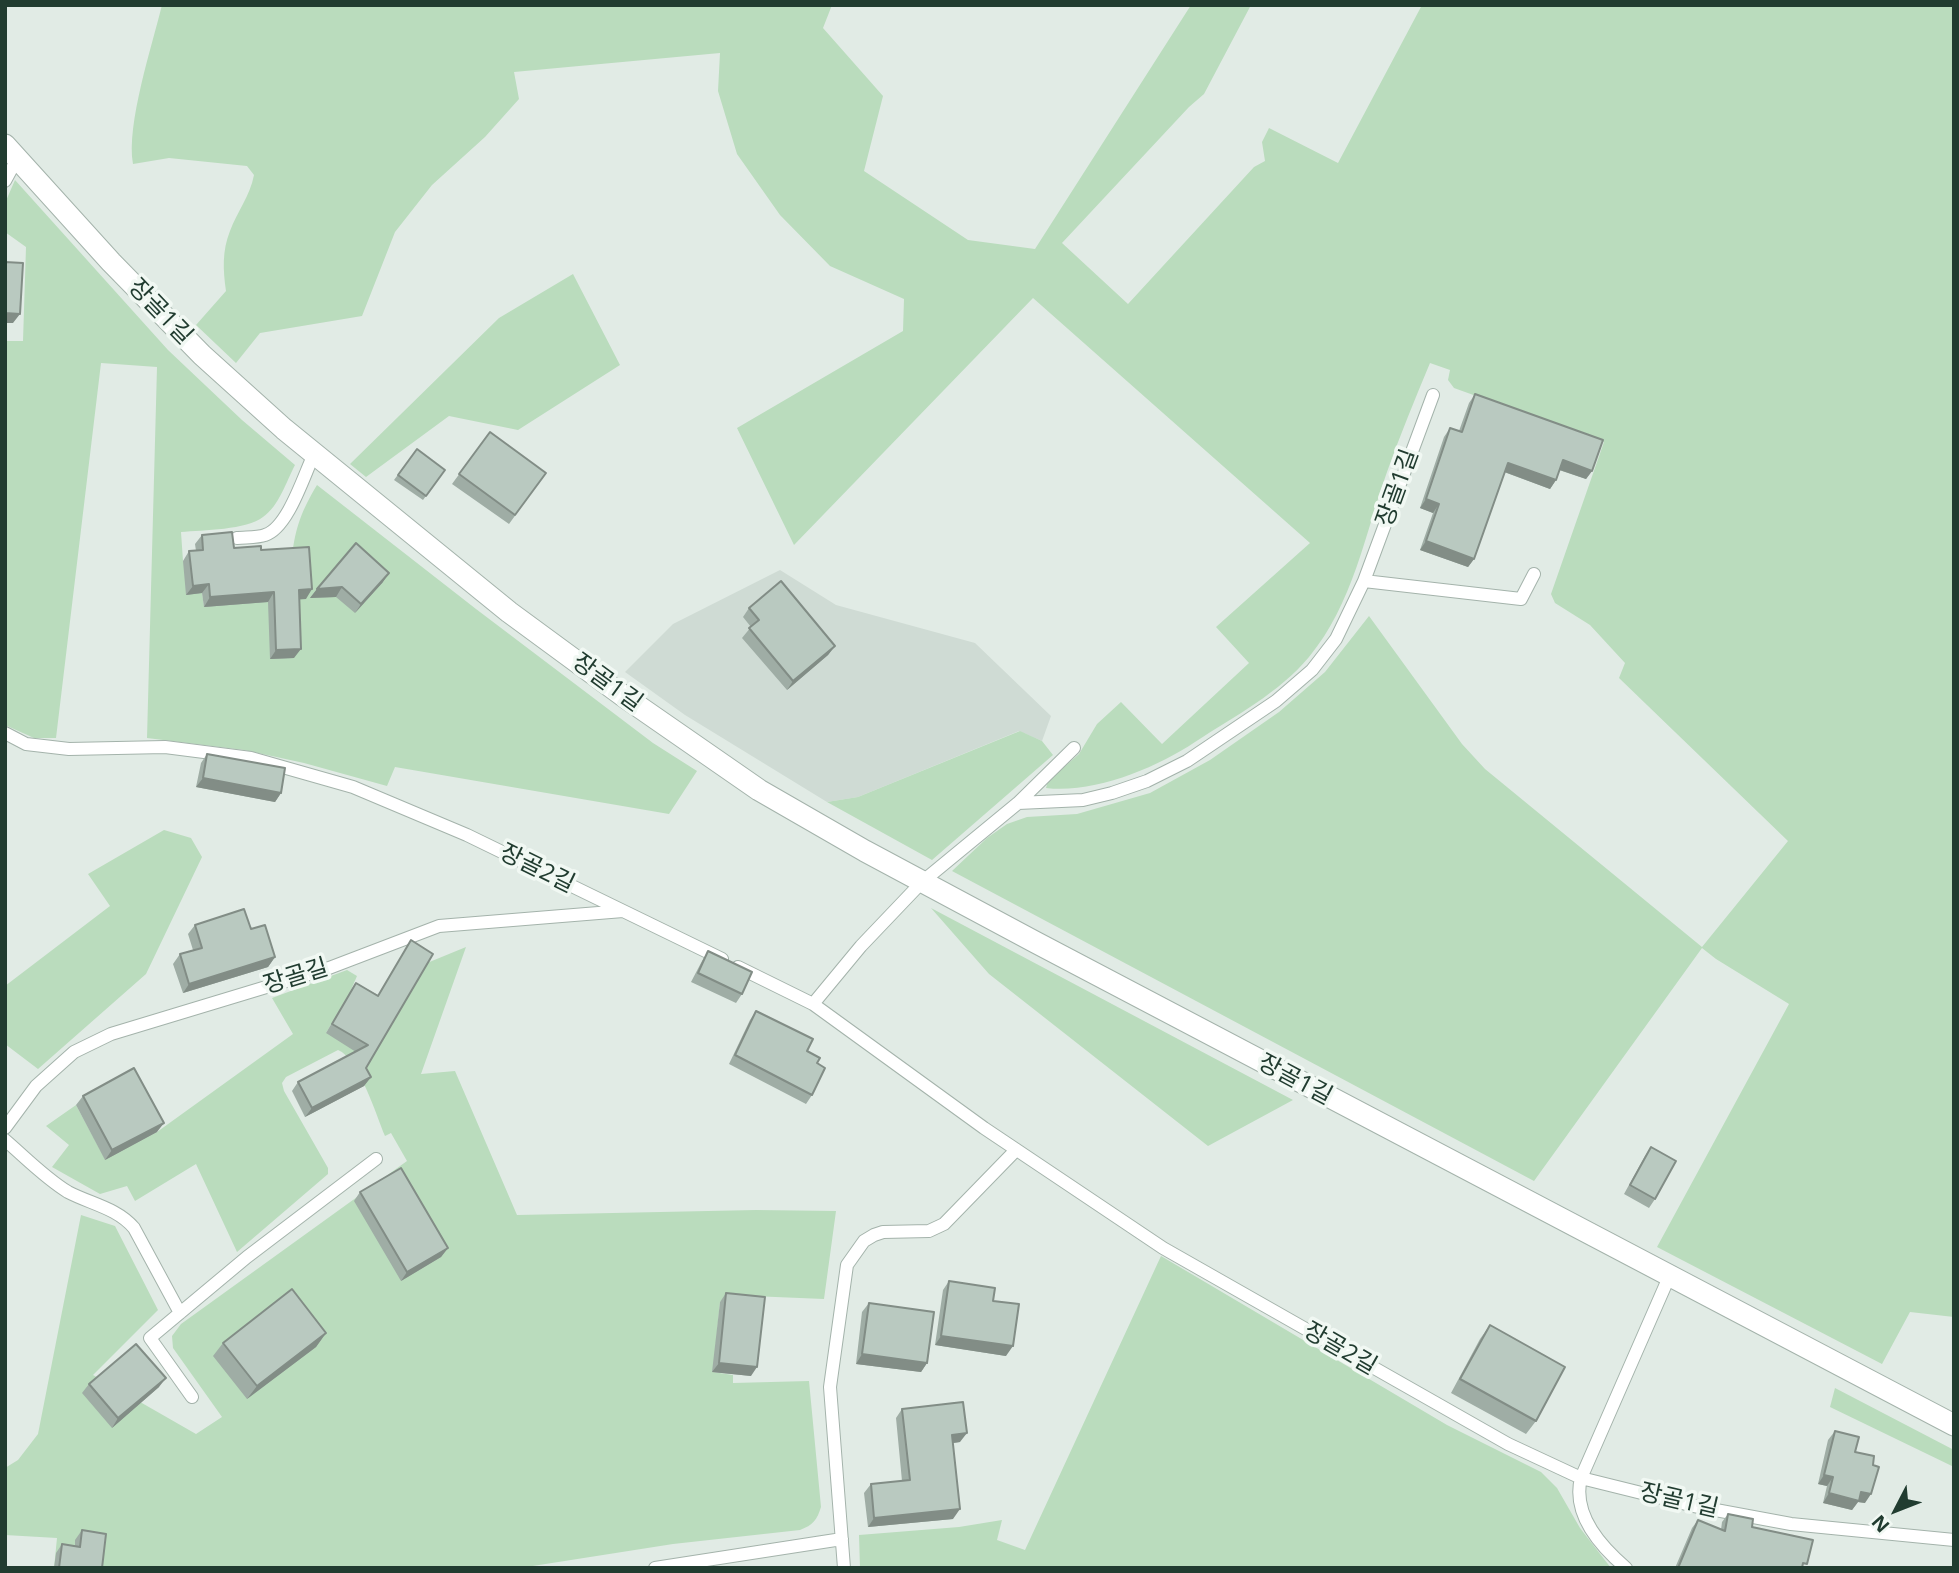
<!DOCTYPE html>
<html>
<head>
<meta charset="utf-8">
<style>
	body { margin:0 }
	#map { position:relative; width:1959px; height:1573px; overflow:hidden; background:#e1ebe5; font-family:"Open Sans",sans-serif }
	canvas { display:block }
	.frame { position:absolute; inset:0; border:7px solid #213c30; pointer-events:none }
	.north { position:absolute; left:1861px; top:1475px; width:70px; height:70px; -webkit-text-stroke:5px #f1f8f3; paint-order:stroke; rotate:228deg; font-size:19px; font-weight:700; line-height:28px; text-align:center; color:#213c30 }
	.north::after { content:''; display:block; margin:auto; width:24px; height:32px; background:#213c30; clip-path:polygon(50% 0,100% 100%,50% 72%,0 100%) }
</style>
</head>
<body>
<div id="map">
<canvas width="1959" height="1573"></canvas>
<div class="frame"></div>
<div class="north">N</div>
</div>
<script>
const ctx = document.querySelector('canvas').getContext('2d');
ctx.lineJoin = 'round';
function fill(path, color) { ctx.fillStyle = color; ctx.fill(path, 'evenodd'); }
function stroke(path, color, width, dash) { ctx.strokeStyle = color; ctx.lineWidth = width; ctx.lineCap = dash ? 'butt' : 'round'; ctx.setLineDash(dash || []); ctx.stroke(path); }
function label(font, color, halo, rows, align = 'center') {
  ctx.font = font + ' "Open Sans","Noto Sans KR",sans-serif'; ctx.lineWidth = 7; ctx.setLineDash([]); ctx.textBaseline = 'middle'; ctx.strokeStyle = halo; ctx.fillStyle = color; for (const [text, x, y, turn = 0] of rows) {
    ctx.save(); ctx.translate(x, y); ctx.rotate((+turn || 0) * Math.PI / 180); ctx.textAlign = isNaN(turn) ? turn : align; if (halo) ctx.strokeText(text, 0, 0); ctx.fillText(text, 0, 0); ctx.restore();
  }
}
const built = new Path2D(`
	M780,570l56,35 139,38 76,73 -9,25 -23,-10 -161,66 -31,5 -142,-87 -60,-43 48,-48z`);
const green = new Path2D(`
	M162,5h670l-9,23 60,68 -19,75 104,69 67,9 156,-244h60l-47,89 -15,13 -127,136 66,61 126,-137 11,-6 -3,-19 7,-14 69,35 84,-158h532v1312l-44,-5 -28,52 -225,-117 132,-243 -73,-45 -14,-11 -168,233 -582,-310 35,-33 20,-14 20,-7 50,-3 73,-21 60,-33 69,-48 46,-40 44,-56 93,128 23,25 217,178 86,-106 -169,-163 6,-15 -35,-38 -35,-22 -4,-9 53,-152 -150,-54 -6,-8 2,-10 -20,-7c-15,36 -30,72 -43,109 -22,62 -34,132 -78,185 -30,36 -74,59 -114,85 -39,26 -102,52 -149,46l2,-7 31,-27 18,-30 24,-22 41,42 87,-81 -33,-36 94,-84 -277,-245 -239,247 -57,-117 166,-97 1,-32 -74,-33 -50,-51 -43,-61 -19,-63 2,-38 -206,19 5,27 -34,38 -53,48 -37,47 -33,84 -102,17 -24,30 -40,-38 30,-34c-3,-21 -4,-40 4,-60 7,-19 20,-35 24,-56l-7,-9 -78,-8 -36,6c-7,-39 19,-118 29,-159z
	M15,180l153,170 74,70 53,45c-9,17 -16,41 -32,52 -16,13 -60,13 -82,15l2,29 19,32 2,13 88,-49c3,-29 10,-47 25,-72l159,124 177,134 44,28 -28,43 -274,-47 -8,19 -83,-23 -60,-13 -97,-12 10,-371 -56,-4 -45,375h-22l-29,-13v-384h18l3,-94 -21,-15v-29z
	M573,274l47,91 -102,65 -69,-14 -83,61 -16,-13 149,-146z
	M1020,731l22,10 11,14 -121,105 -105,-58 31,-5z
	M164,830l27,8 11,19 -56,117 -108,95 -33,-25v-58l105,-80 -22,-32z
	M931,908l362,192 -85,46 -219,-172z
	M466,947l-45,127 34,-3 62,144 239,-5 80,1 -12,88 -97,-4 -7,7 -7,70 20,3v8l76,-2 12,126c-4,13 -8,18 -21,23l-127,14 -153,24h-466l3,-30 -52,-3v-67l13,-8 20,-26 43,-219 34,11 43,84 -65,65 103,59 26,-17 -49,-69 -1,-12 9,-12 226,-163 -16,-28 -6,3c-9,-21 -26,-78 -47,-86l-52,27 -4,6 2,8 44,77v6l-91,78 -41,-88 -61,37 -8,-15 -27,8 -48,-27 17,-22 -23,-19 30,-21 29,54 52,-27 136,-98 -21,-36 75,-28 10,6 -7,16 -24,41 101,-70z
	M1161,1256l286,169 94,47 16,16 23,40 31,40h-751l-1,-33 100,-8 43,-7 -5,20 28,10z
	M1835,1388l119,62v17l-124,-60z`);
const lane = new Path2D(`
	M5,181l12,-22
	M237,538c8,-1 20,0 28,-3 23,-7 39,-60 49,-81
	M1364,581l69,-186
	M5,733l21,11 43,5 96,-2 86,11 102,29 114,48 255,124
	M1018,803l56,-55
	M738,967l75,37 171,124 179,120 345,196 73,34c-9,36 19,68 45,90
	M813,1004l48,-58 61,-64 96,-79 65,-3 29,-7 35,-12 40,-20 89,-60 36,-31 24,-31 28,-58 157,18 13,-25
	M5,1128l31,-42 38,-34 37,-18 218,-66 110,-42 184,-15
	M5,1140c21,18 40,38 63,52 23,12 49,16 66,36l46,85
	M1669,1277l-88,201 113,28 97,18 163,16
	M192,1397l-42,-59 97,-81 129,-98
	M655,1568l187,-29
	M844,1568l-14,-181 17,-122 17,-24 10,-6 9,-3 46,-1 15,-7 72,-74`);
const street = new Path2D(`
	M5,145l106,117 91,93 82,74 225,183 113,83 137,95 106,61 170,91 919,483`);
const wall = new Path2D(`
	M1475,394l117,77 -6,8 -27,-9 -3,10 -6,9 -46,-17 -30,87 -6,8 -48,-17 13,-37 -13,-5 24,-71 6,-9 9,3 10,-28z
	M490,432l56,41 -37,51 -57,-40z
	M417,449l28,21 -22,30 -29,-20z
	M202,535l32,13 27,2 45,49h-7l-5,59 -24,1 -2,-57 -64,5 -2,-14 -16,2 -3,-34 6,-10h7l-1,-7z
	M383,582l-28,31 -19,-16 -26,1 7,-9z
	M749,608l86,38 -7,9 -41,35 -45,-52 9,-11 -8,-10z
	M207,754l74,39 -6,9 -79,-15 5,-24z
	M195,925l56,4 24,28 -7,10 -85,26 -10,-29 7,-10 13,-4 -5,-16z
	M411,940l-45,128 5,9 -7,9 -59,31 -13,-26 6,-9 58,-30 -30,-19 24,-41 6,-9 22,12z
	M708,951l34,43 -6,9 -45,-21 11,-21z
	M756,1011l51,40 10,12 -5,32 -6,9 -77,-40 21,-44z
	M83,1096l74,36 -52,28 -29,-55z
	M1651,1147l4,52 -6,9 -25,-14 21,-38z
	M360,1192l88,56 -7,9 -40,24 -47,-80z
	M949,1281l57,75 -71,-11 8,-55z
	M726,1293l25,83 -39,-4 8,-70z
	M869,1303l58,60 -6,9 -65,-8 6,-52z
	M1490,1325l46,96 -10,13 -75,-41 29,-54z
	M326,1333l-10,14 -69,52 -34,-43 10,-13z
	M89,1384l70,3 -47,41 -30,-35z
	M902,1409l58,33 -7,1v76l-85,8 -4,-34 7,-9 31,-3 -6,-63z
	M1835,1431l20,21 10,51 -7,-1 -6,8 -29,-7 4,-17 -9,-2 10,-44z
	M1728,1514l24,13 53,41h-130l17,-40 6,-8 23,10 1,-8z
	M82,1530l20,38h-48l2,-15 6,-9 13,2v-6z`);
const shadedWall = new Path2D(`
	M5,313l15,1 -7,9h-8z
	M1563,460l29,11 -6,8 -29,-10z
	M1508,463l48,17 -6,9 -48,-18z
	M1426,499l13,5 -6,9 -13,-5z
	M1426,541l48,18 -6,8 -48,-17z
	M389,573l-6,9 -28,31 6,-9z
	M209,584l-7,9 -16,2 7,-9z
	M342,587l-6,10 -26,1 7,-9z
	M312,589l-6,10 -14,1 7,-10z
	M274,592l-6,10 -64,5 6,-10z
	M835,646l-7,9 -41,35 6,-9z
	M301,649l-7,9 -24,1 6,-9z
	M203,778l78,15 -6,9 -79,-15z
	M275,957l-7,10 -85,26 6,-9z
	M371,1077l-7,9 -59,31 7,-9z
	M164,1123l-7,9 -52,28 7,-10z
	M448,1248l-7,9 -40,24 6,-9z
	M326,1333l-10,14 -69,52 10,-13z
	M941,1336l72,10 -7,10 -71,-11z
	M862,1354l65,9 -6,9 -65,-8z
	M719,1363l38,4 -6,9 -39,-4z
	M166,1378l-7,9 -47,41 6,-10z
	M967,1433l-7,9 -14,2 6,-9z
	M1824,1475l9,2 -6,9 -9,-2z
	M1861,1492l10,2 -6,9 -7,-1 -6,8 -29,-7 6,-10z
	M960,1509l-7,10 -85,8 6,-9z`);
const building = new Path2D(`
	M5,262l18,1 -3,51 -15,-1z
	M1475,394l128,46 -11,31 -29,-11 -7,20 -48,-17 -34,96 -48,-18 13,-37 -13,-5 24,-71 12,4z
	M490,432l56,41 -31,42 -56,-41z
	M417,449l28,21 -19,26 -28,-21z
	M232,532l2,16 27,-2v4l48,-3 3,42 -13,1 2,59 -25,1 -2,-58 -64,5 -1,-13 -16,2 -4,-35 14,-1 -1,-15z
	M356,543l33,30 -28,31 -19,-17 -25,2z
	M781,581l54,65 -42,35 -44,-53 10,-8 -10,-12z
	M207,754l78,14 -4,25 -78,-15z
	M244,909l7,20 14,-4 10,32 -86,27 -9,-30 22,-6 -7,-23z
	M411,940l22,14 -67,114 5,9 -59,31 -14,-26 70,-37 -36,-21 24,-41 22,13z
	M708,951l44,21 -10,22 -44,-21z
	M756,1011l57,28 -6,12 13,7 -3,5 8,5 -13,27 -77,-40z
	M134,1068l30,55 -52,27 -29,-54z
	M1651,1147l25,14 -21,38 -25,-14z
	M401,1168l47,80 -41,24 -47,-80z
	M949,1281l46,7 -2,13 26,3 -6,42 -72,-10z
	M292,1289l34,44 -69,53 -34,-43z
	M726,1293l39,4 -8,70 -38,-4z
	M869,1303l65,9 -7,51 -65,-9z
	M1490,1325l75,42 -29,54 -76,-42z
	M136,1344l30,34 -48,40 -29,-34z
	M963,1402l4,31 -15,2 8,74 -86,9 -3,-34 39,-4 -8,-71z
	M1835,1431l24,6 -4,15 19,4 -1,9 6,2 -8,27 -10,-2 -2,9 -30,-8 4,-16 -9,-2z
	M1728,1514l25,5 -1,8 61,13 -6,24 -4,-1 -1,5h-124l20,-48 27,11z
	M82,1530l24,4 -4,34h-43l3,-24 18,3z`);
const streetNames = [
	["장골1길",160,312,46],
	["장골1길",1398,488,-70],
	["장골1길",607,683,36],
	["장골2길",537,869,26],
	["장골길",296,977,-17],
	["장골1길",1295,1080,28],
	["장골2길",1340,1349,30],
	["장골1길",1679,1501,13]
];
fill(built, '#cfdbd4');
fill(green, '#badcbd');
stroke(lane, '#a4b3ab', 14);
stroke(street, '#a4b3ab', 23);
stroke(lane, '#fff', 12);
stroke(street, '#fff', 21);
fill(wall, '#9fada5');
fill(shadedWall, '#828d86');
fill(building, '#b9c9c0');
stroke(building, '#828d86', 2);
label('24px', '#213c30', '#f1f8f3', streetNames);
</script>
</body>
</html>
